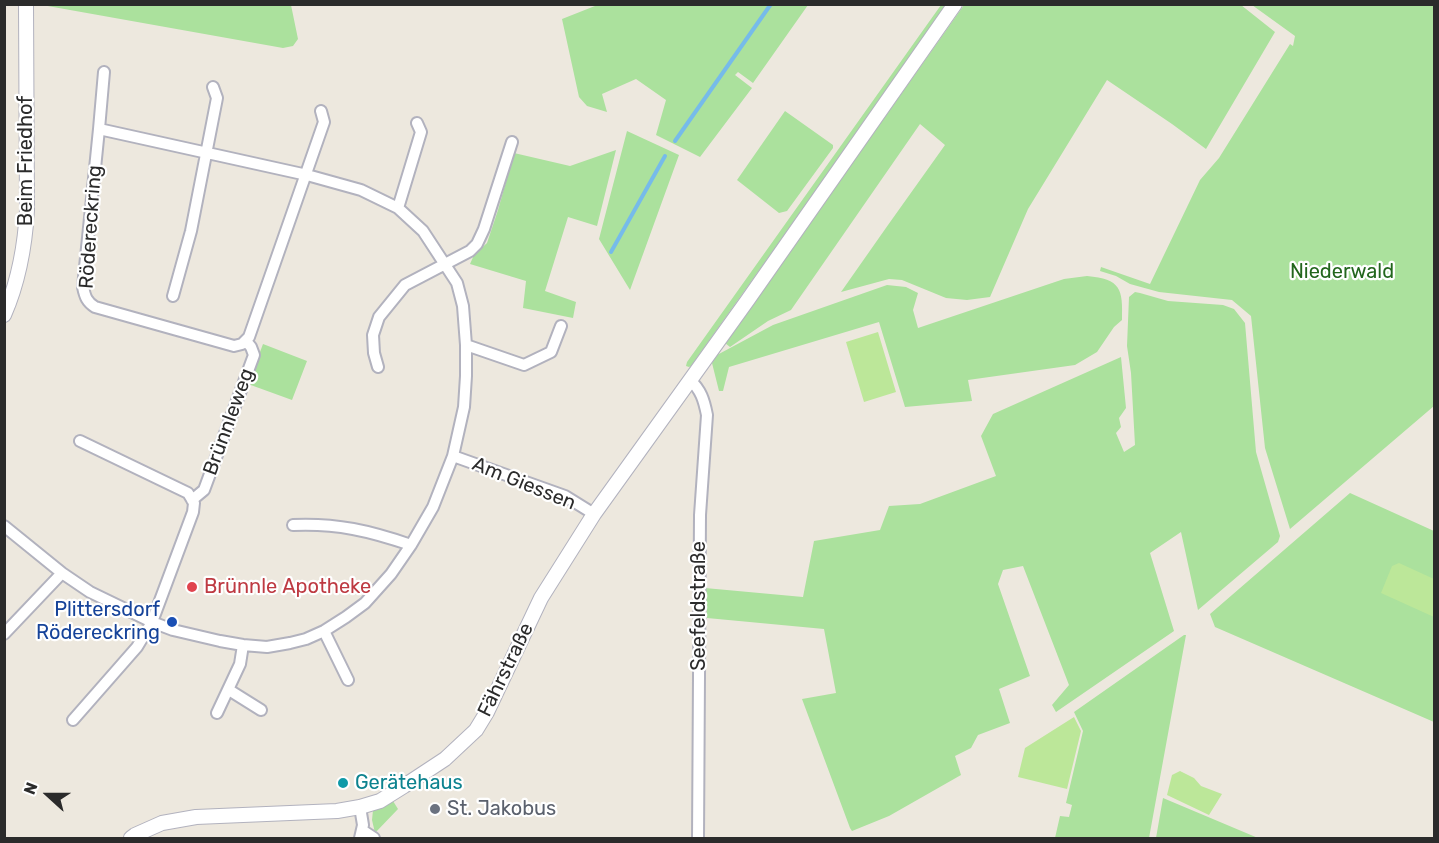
<!DOCTYPE html>
<html>
<head>
<meta charset="utf-8">
<style>
	body { margin:0 }
	#map { position:relative; width:1439px; height:843px; overflow:hidden; background:#ede8de; font-family:Rubik,sans-serif }
	canvas { display:block }
	.frame { position:absolute; inset:0; border:6px solid #2b2b2b; pointer-events:none }
	.north { position:absolute; left:18px; top:765px; width:60px; height:60px; -webkit-text-stroke:4px #fff; paint-order:stroke; rotate:291deg; font-size:16px; font-weight:700; line-height:24px; text-align:center; color:#2b2b2b }
	.north::after { content:''; display:block; margin:auto; width:21px; height:27px; background:#2b2b2b; clip-path:polygon(50% 0,100% 100%,50% 72%,0 100%) }
</style>
</head>
<body>
<div id="map">
<canvas width="1439" height="843"></canvas>
<div class="frame"></div>
<div class="north">N</div>
</div>
<script>
const ctx = document.querySelector('canvas').getContext('2d');
ctx.lineJoin = 'round';
function fill(path, color) { ctx.fillStyle = color; ctx.fill(path, 'evenodd'); }
function stroke(path, color, width, dash) { ctx.strokeStyle = color; ctx.lineWidth = width; ctx.lineCap = dash ? 'butt' : 'round'; ctx.setLineDash(dash || []); ctx.stroke(path); }
function label(font, color, halo, rows, align = 'center') {
  ctx.font = font + ' Rubik,sans-serif'; ctx.lineWidth = 4.5; ctx.setLineDash([]); ctx.textBaseline = 'middle'; ctx.strokeStyle = halo; ctx.fillStyle = color; for (const [text, x, y, turn = 0] of rows) {
    ctx.save(); ctx.translate(x, y); ctx.rotate((+turn || 0) * Math.PI / 180); ctx.textAlign = isNaN(turn) ? turn : align; if (halo) ctx.strokeText(text, 0, 0); ctx.fillText(text, 0, 0); ctx.restore();
  }
}
const green = new Path2D(`
	M600,4h208v1l-55,78 -15,-11 -3,3 17,13 -52,69 -44,-22 10,-35 -30,-21 -34,15 5,18 -20,-6 -8,-9 -17,-78z
	M42,5h249l7,34 -5,7 -10,2z
	M941,5h7l-257,361 -2,1 -3,-1 1,-4z
	M964,5h277l34,27 -69,117 -34,-25 -65,-44 -79,129 -38,88 -23,3 -21,-2 -44,-18 -13,-1 -48,13 47,-67 57,-80 -25,-21 -129,186 -23,11 -38,26 -5,-4z
	M1252,5h182v401l-144,123 -25,-81 -14,-132 -19,-16 -73,-8 -29,-8 -14,-8 -16,-5 1,-4 49,17 50,-104 19,-22 71,-114 3,2 2,-10z
	M785,111l48,34v3l-46,63 -8,2 -42,-33z
	M627,131l52,24 -49,135 -31,-51z
	M616,150l-19,76 -29,-9 -23,74 31,11 -3,16 -50,-10 3,-27 -56,-17 4,-9 13,-12 11,-33 16,-57 56,13z
	M1087,276c34,3 36,13 35,44l-8,7 -17,25 -22,13 -107,15 4,21 -67,6 -26,-85 -150,45 -6,24h-4l-7,-28 5,-8 56,-30 114,-40 19,2 12,6 -5,17 5,18 146,-49z
	M1135,292l5,1 28,8 55,4 11,4 11,14 11,129 24,84 -2,6 -80,68 -17,-78 -31,21 24,78 -118,81 -4,-7 17,-20 -46,-119 -20,4 -5,14 32,92 -31,13 11,34 -32,12 -7,13 -16,8 6,19 -72,41 -37,15 -2,-3 -48,-129 34,-6 -12,-64 -117,-11 -2,-30 98,9 11,-56 66,-11 9,-24 31,-2 76,-28 -15,-40 12,-22 128,-57 5,51 -7,10 2,9 -5,6 8,19 11,-7 -4,-72 -4,-27 2,-49z
	M263,344l44,17 -15,39 -44,-16z
	M1350,493l84,38v191l-219,-95 -5,-13z
	M1184,635h2l-37,203h-94l5,-22 9,1 3,-12 -6,-2 17,-72 -9,-19z
	M1163,798l95,40h-102z
	M393,801l5,8 -23,24 -3,-13 1,-10 9,-7z`);
const pitch = new Path2D(`
	M878,332l18,60 -32,10 -18,-60z
	M1399,563l35,16v38l-53,-24 11,-27z
	M1074,717l7,14 -14,58 -49,-12 7,-29z
	M1180,771l14,7 7,8 21,8 -13,21 -42,-20 5,-20z`);
const stream = new Path2D(`
	M675,141l96,-137
	M611,252l54,-96`);
const street = new Path2D(`
	M99,129l5,-57
	M398,208l23,-76 -4,-9
	M173,296l18,-65 26,-133 -4,-11
	M466,345l58,20 27,-13 10,-26
	M378,367l-4,-14 -1,-18 6,-18 26,-32 65,-34 7,-7 7,-15 28,-87
	M690,380c11,10 14,20 17,35l-7,100 -2,323
	M453,456l112,40 29,18
	M192,500l12,-10 50,-135 -3,-8 -5,-6
	M293,525c44,-2 77,6 118,20
	M4,526l58,47 28,19 62,30 21,8 47,11 23,4 24,2 23,-4 16,-4 18,-8 22,-14 19,-14 26,-29 20,-29 22,-38 20,-51 11,-49 2,-31v-31l-3,-39 -6,-23 -34,-52 -25,-23 -37,-18 -54,-15 -208,-46 -16,158c2,10 4,15 12,20l139,39 8,-2 7,-7 75,-215 -3,-11
	M324,631l24,49
	M4,634l58,-61
	M229,690l32,20
	M217,713l23,-49 3,-19
	M73,720l64,-73 15,-25 41,-110 1,-9 -6,-10 -108,-52
	M362,830l12,8
	M360,838l3,-13 -3,-18`);
const secondary = new Path2D(`
	M4,315c14,-32 21,-69 23,-105l-1,-206
	M131,838l4,-3 27,-12 34,-6 141,-6 23,-4 20,-6 24,-15 41,-27 31,-29 11,-18 54,-114 53,-84 153,-213 208,-297`);
const markers = [
	[192,587,6,"#e0444e"],
	[172,622,6,"#1a4fb4"],
	[343,783,6,"#0f9aa8"],
	[435,809,6,"#6b7280"]
];
const streetNames = [
	["Beim Friedhof",26,161,-90],
	["Rödereckring",91,227,-86],
	["Brünnleweg",229,422,-70],
	["Am Giessen",524,484,22],
	["Seefeldstraße",699,606,-90],
	["Fährstraße",506,670,-64]
];
const parkNames = [
	["Niederwald",1342,272]
];
const healthNames = [
	["Brünnle Apotheke",204,587]
];
const transitNames = [
	["Plittersdorf",160,610],
	["Rödereckring",160,633]
];
const cultureNames = [
	["Gerätehaus",355,783]
];
const worshipNames = [
	["St. Jakobus",447,809]
];
fill(green, '#abe19d');
fill(pitch, '#bce799');
stroke(stream, '#76bbea', 4);
stroke(street, '#b2b2be', 14);
stroke(secondary, '#b2b2be', 16);
stroke(street, '#fff', 10);
stroke(secondary, '#fff', 14);
for (const [x, y, r, color] of markers) { const dot = new Path2D(); dot.arc(x, y, r, 0, 2 * Math.PI); ctx.fillStyle = color; ctx.fill(dot); stroke(dot, '#fff', 2); }
label('20px', '#2b2b2b', '#fff', streetNames);
label('20px', '#23661d', '#fff', parkNames);
label('20px', '#be3a42', '#fff', healthNames, 'left');
label('20px', '#164399', '#fff', transitNames, 'right');
label('20px', '#0d838f', '#fff', cultureNames, 'left');
label('20px', '#5b616d', '#fff', worshipNames, 'left');
</script>
</body>
</html>
